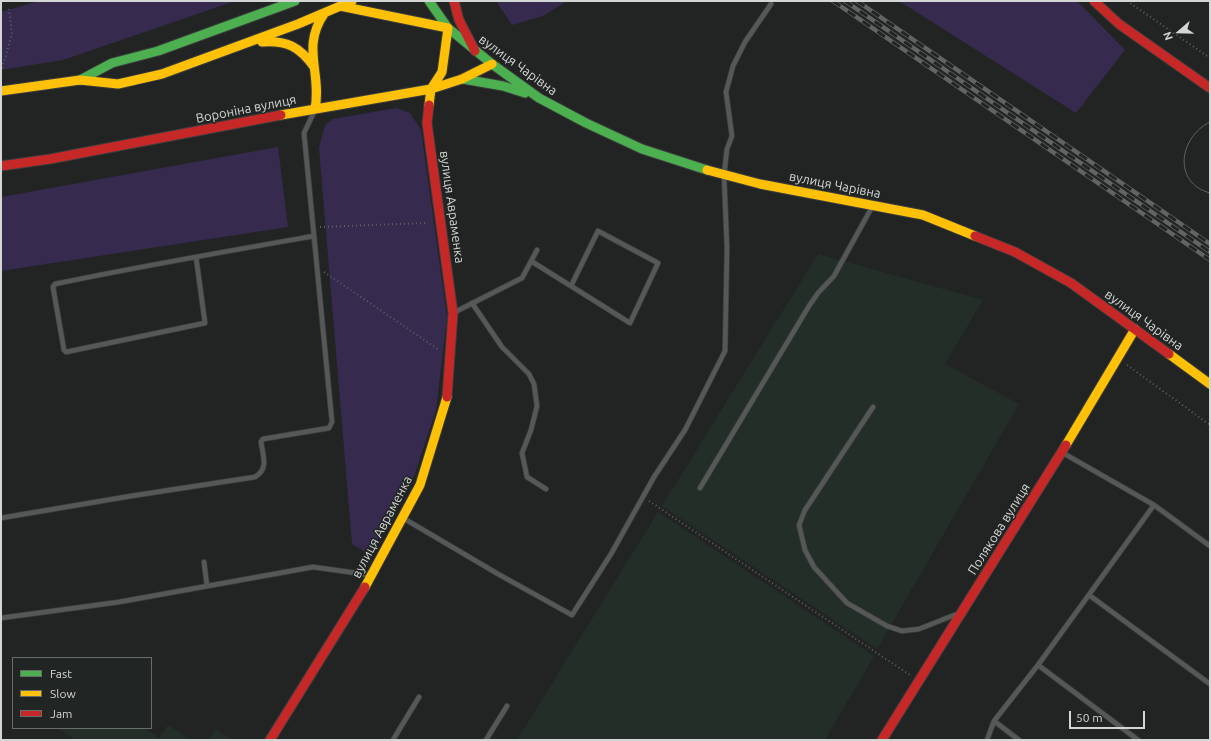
<!DOCTYPE html>
<html>
<head>
<meta charset="utf-8">
<style>
	body { margin:0 }
	#map { position:relative; width:1211px; height:741px; overflow:hidden; background:#222423; font-family:Ubuntu,sans-serif }
	canvas { display:block }
	.frame { position:absolute; inset:0; border:2px solid #d3d6d5; pointer-events:none }
	.legend { position:absolute; left:12px; top:657px; width:140px; height:72px; box-sizing:border-box; background:#212523; border:1px solid #686c6a; margin:0; padding:5px 7px; list-style:none; font-size:12px; color:#d3d6d5 }
	.legend li { display:flex; align-items:center; gap:8px; height:20px }
	.legend b { width:20px; border:1px solid #686c6a }
	.north { position:absolute; left:1159px; top:12px; width:40px; height:40px; -webkit-text-stroke:3px #212523; paint-order:stroke; rotate:250deg; font-size:11px; font-weight:700; line-height:16px; text-align:center; color:#d3d6d5 }
	.north::after { content:''; display:block; margin:auto; width:14px; height:18px; background:#d3d6d5; clip-path:polygon(50% 0,100% 100%,50% 72%,0 100%) }
	.scale { position:absolute; left:1069px; top:711px; width:76px; height:18px; box-sizing:border-box; border:2px solid #d3d6d5; border-top:0; padding-left:5px; font-size:12px; line-height:14px; white-space:nowrap; color:#d3d6d5; -webkit-text-stroke:3px #212523; paint-order:stroke }
</style>
</head>
<body>
<div id="map">
<canvas width="1211" height="741"></canvas>
<div class="frame"></div>
<ul class="legend">
<li><b style="height:5px;background:#4caf50"></b>Fast</li>
<li><b style="height:5px;background:#ffc107"></b>Slow</li>
<li><b style="height:5px;background:#c62828"></b>Jam</li>
</ul>
<div class="north">N</div>
<div class="scale">50 m</div>
</div>
<script>
const ctx = document.querySelector('canvas').getContext('2d');
ctx.lineJoin = 'round';
function fill(path, color) { ctx.fillStyle = color; ctx.fill(path, 'evenodd'); }
function stroke(path, color, width, dash) { ctx.strokeStyle = color; ctx.lineWidth = width; ctx.lineCap = dash ? 'butt' : 'round'; ctx.setLineDash(dash || []); ctx.stroke(path); }
function label(font, color, halo, rows, align = 'center') {
  ctx.font = font + ' Ubuntu,sans-serif'; ctx.lineWidth = 3; ctx.setLineDash([]); ctx.textBaseline = 'middle'; ctx.strokeStyle = halo; ctx.fillStyle = color; for (const [text, x, y, turn = 0] of rows) {
    ctx.save(); ctx.translate(x, y); ctx.rotate((+turn || 0) * Math.PI / 180); ctx.textAlign = isNaN(turn) ? turn : align; if (halo) ctx.strokeText(text, 0, 0); ctx.fillText(text, 0, 0); ctx.restore();
  }
}
const built = new Path2D(`
	M818,254l165,46 -38,64 74,40 -142,245 -215,-143z
	M658,512l216,144 -49,84h-308z
	M168,725l23,15h-115l-19,-12h87l15,10z
	M216,729l16,11h-23z`);
const green = new Path2D(`
	M39,1h196l-172,59 -62,10v-58z
	M496,1h71l-24,15 -31,9z
	M899,1h178l48,49 -49,63z
	M396,108l14,5 11,17 26,187 -11,93 -22,66 -45,78 -17,-10 -33,-396 6,-23 8,-6z
	M278,147l10,80 -287,44v-74z`);
const path = new Path2D(`
	M1127,1l83,57
	M1,72l11,-38 -3,-25
	M320,227l105,-4
	M324,272l115,78
	M1127,365l83,60
	M649,501l261,174`);
const lane = new Path2D(`
	M196,257l9,66 -139,29 -2,-2 -11,-63 2,-3c86,-18 173,-33 259,-48
	M531,261l99,62 28,-60 -60,-32 -27,55
	M472,303l30,44 27,27 5,10 3,22 -6,24 -9,23 5,24 19,12
	M455,312l67,-34 15,-28
	M873,407l-68,103 -6,15 6,25 9,17 33,36 40,23 15,5 17,-2 38,-15
	M1063,453l91,52 56,41
	M700,488l109,-182 9,-13 16,-17 38,-69
	M1,518l130,-22 124,-19c14,-8 8,-21 6,-35l2,-3 66,-11 3,-6 -28,-289 10,-21
	M403,518l95,56 74,41 39,-61 43,-77 31,-47 40,-79 2,-103 -3,-73 3,-26 5,-13 -6,-44 7,-26 12,-24 26,-38
	M204,562l3,24
	M1089,595l121,89
	M1,618l118,-16 194,-35 57,8
	M1038,665l100,75
	M994,721l25,19
	M393,740l26,-43
	M486,740l21,-34
	M987,740l7,-19 44,-56 116,-160`);
const fast = new Path2D(`
	M429,1l19,27 44,36 47,34 47,25 56,26 65,21
	M463,79l40,7 22,7
	M80,80l32,-17 46,-12 137,-50`);
const slow = new Path2D(`
	M340,6l108,22
	M262,42c25,-2 38,5 52,25
	M1,91l79,-11 38,4 44,-10 136,-50 54,-23
	M429,105l2,-16 11,-17 6,-44
	M315,109c7,-36 -14,-62 9,-95
	M281,115l150,-26 31,-10 30,-15
	M707,170l53,14 163,31 52,21
	M1169,354l41,30
	M1066,445l69,-116
	M365,587l55,-102 27,-88`);
const jam = new Path2D(`
	M454,1l5,19 16,31
	M1094,1l25,23 91,64
	M429,105l-2,18 26,190 -6,84
	M1,166l49,-7 231,-44
	M975,236l40,16 56,31 98,71
	M270,740l95,-153
	M882,740l184,-295`);
const tram = new Path2D(`
	M1210,122c-31,15 -38,61 0,71`);
const rail = new Path2D(`
	M833,1l377,259
	M845,1l365,251
	M857,1l353,243`);
const streetNames = [
	["вулиця Чарівна",518,65,36],
	["Вороніна вулиця",246,109,-11],
	["вулиця Чарівна",835,185,11],
	["вулиця Авраменка",452,207,82],
	["вулиця Чарівна",1144,320,36],
	["вулиця Авраменка",382,527,-62],
	["Полякова вулиця",999,529,-58]
];
fill(built, '#242e28');
fill(green, '#362a4f');
stroke(lane, '#3c3e3d', 6);
stroke(fast, '#3c3e3d', 11);
stroke(slow, '#3c3e3d', 11);
stroke(jam, '#3c3e3d', 11);
stroke(path, '#5e5f5e', 2, [1, 3]);
stroke(lane, '#565857', 4.5);
stroke(fast, '#4caf50', 9);
stroke(slow, '#ffc107', 9);
stroke(jam, '#c62828', 9);
stroke(tram, '#626363', 1);
stroke(rail, '#626363', 4.5);
stroke(rail, '#212523', 3, [9]);
label('13px', '#d3d6d5', '#212523', streetNames);
</script>
</body>
</html>
